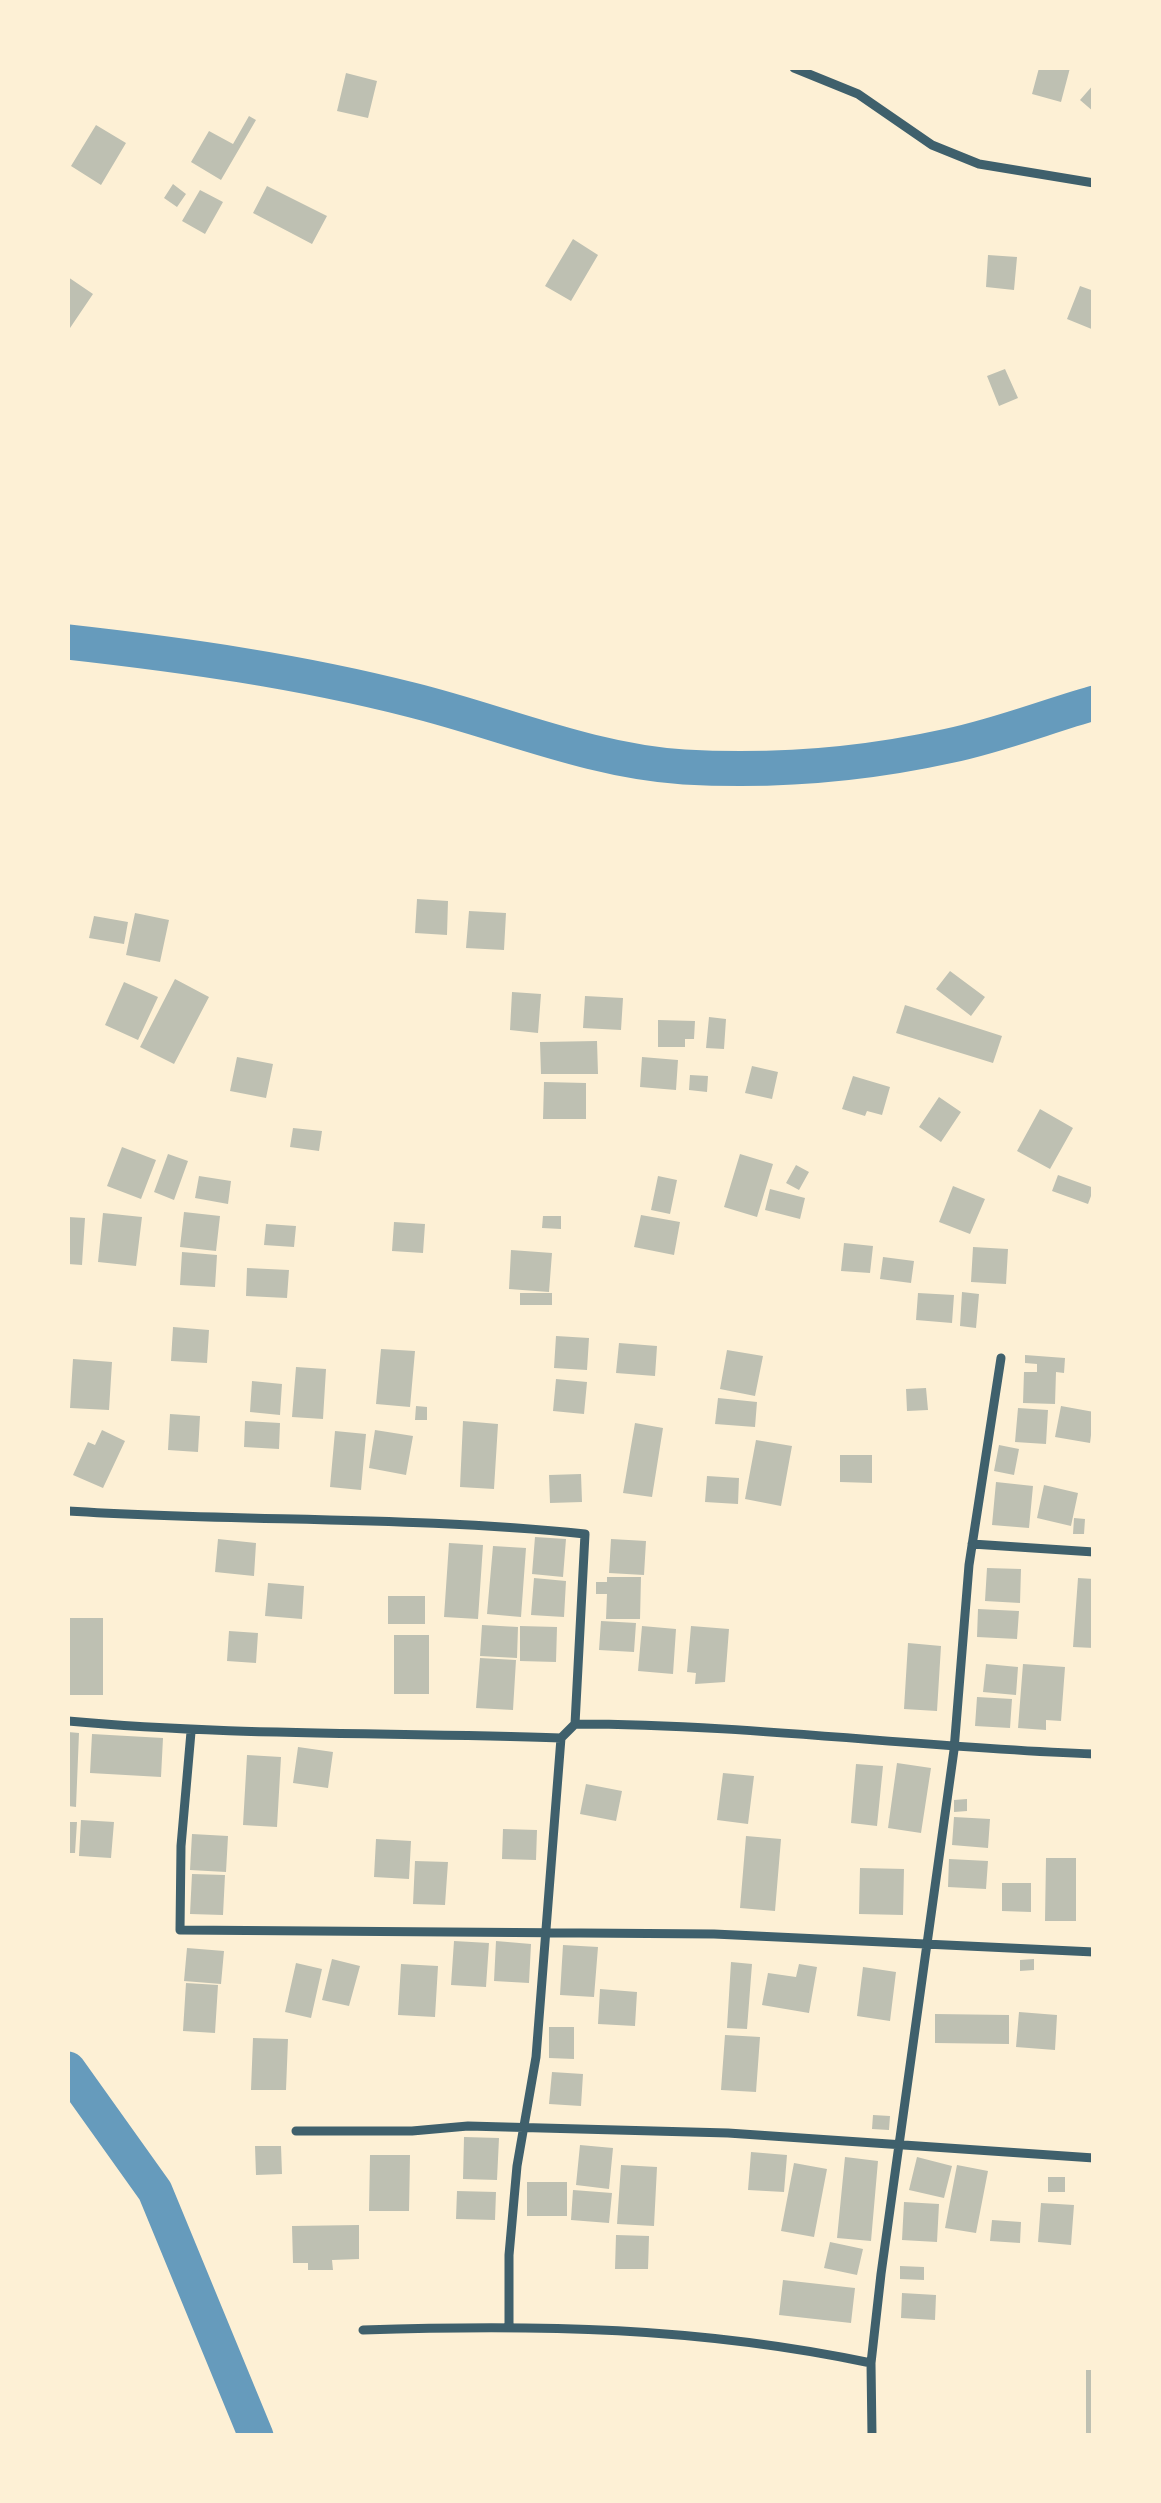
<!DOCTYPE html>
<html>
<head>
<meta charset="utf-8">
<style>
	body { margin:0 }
	#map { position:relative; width:1161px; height:2503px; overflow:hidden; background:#fdf0d5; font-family:Quicksand,sans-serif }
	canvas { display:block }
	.frame { position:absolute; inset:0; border:70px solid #fdf0d5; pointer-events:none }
</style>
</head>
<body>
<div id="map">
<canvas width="1161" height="2503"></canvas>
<div class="frame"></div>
</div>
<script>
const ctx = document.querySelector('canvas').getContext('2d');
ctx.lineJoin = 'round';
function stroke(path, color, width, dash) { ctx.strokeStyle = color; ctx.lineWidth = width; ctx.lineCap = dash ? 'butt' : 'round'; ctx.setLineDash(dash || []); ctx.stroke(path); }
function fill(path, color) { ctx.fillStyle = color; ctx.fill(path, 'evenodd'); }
const river = new Path2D(`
	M68,642c116,13 230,29 344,58 89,22 178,61 272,67 88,5 178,-2 264,-21 49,-10 97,-29 146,-43
	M68,2069l87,122 101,245`);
const building = new Path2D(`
	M1039,68h31l-9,34 -29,-8z
	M346,73l31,8 -9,37 -31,-7z
	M1094,84v28l-14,-12z
	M249,116l7,4 -35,60 -30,-18 18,-31 24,13z
	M96,125l30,18 -25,42 -30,-19z
	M173,184l13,10 -9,13 -13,-9z
	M267,186l60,30 -15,28 -59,-31z
	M200,190l23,12 -18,32 -23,-13z
	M573,239l25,16 -27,46 -26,-15z
	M988,255l29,2 -3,33 -28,-3z
	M68,277l25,17 -25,37z
	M1080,286l14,5v39l-27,-11z
	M1005,369l13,29 -19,8 -12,-30z
	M417,899l31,2 -1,34 -32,-2z
	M469,911l37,2 -2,37 -38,-2z
	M135,913l34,7 -9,42 -34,-7z
	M94,916l34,6 -4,22 -35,-6z
	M950,971l35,26 -14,19 -35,-27z
	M175,979l34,18 -35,67 -34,-17z
	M124,982l34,15 -20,43 -33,-15z
	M512,992l29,2 -3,39 -28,-3z
	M585,996l38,2 -2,32 -38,-2z
	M905,1005l97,31 -9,27 -97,-30z
	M709,1017l17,2 -2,30 -18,-1z
	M658,1020l37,1 -1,18h-9v8h-27z
	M597,1041l1,33h-57l-1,-32z
	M237,1057l36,7 -7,34 -36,-7z
	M642,1057l36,3 -2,30 -36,-3z
	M752,1066l26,6 -6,27 -27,-6z
	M690,1075l18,1 -1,16 -18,-2z
	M853,1076l37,11 -8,28 -15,-4 -2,5 -23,-7z
	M544,1082l42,1v36h-43z
	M939,1097l22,15 -20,30 -22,-15z
	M1040,1109l33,19 -23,41 -33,-18z
	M293,1128l29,3 -3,20 -29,-4z
	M122,1147l34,13 -15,39 -34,-13z
	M168,1154l20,7 -14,39 -20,-8z
	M740,1154l33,10 -16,53 -33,-10z
	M796,1165l13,7 -10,18 -13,-7z
	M1058,1175l36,13 -6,16 -36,-13z
	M199,1176l32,5 -3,23 -33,-6z
	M658,1176l19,4 -7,34 -19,-4z
	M953,1186l32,13 -15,35 -31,-12z
	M770,1189l35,9 -5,21 -35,-9z
	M184,1212l36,4 -4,35 -36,-4z
	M103,1213l39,4 -6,49 -38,-4z
	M641,1215l39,7 -6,33 -40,-8z
	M543,1216h18v13l-19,-1z
	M68,1217l17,1 -3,47 -14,-1z
	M394,1222l31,2 -2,29 -31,-2z
	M266,1224l30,2 -2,21 -30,-2z
	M844,1243l29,3 -3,27 -29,-2z
	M973,1247l35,2 -2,35 -35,-2z
	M511,1250l41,3 -3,39 -40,-3z
	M182,1252l35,3 -2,32 -35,-2z
	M883,1257l31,4 -3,22 -31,-4z
	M247,1268l42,2 -2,28 -41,-2z
	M962,1292l17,2 -3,34 -16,-2z
	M520,1293h32v12h-32z
	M918,1293l36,2 -2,28 -36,-3z
	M173,1327l36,3 -2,33 -36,-2z
	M556,1336l33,2 -2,32 -33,-2z
	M619,1343l38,3 -2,30 -39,-3z
	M381,1349l34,2 -5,56 -34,-3z
	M727,1350l36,6 -8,40 -35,-7z
	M1025,1355l40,3 -1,15 -8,-1 -1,32 -32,-1 1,-31h13v-8l-12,-1z
	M73,1359l39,3 -3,48 -39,-2z
	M296,1367l30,2 -3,50 -31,-2z
	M556,1379l31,3 -3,32 -31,-3z
	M252,1381l30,3 -2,31 -30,-3z
	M926,1388l2,22 -21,1 -1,-22z
	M718,1398l39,4 -2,25 -40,-3z
	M416,1406l11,1v13h-12z
	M1061,1406l33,6 -4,31 -35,-6z
	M1018,1408l30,2 -2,34 -31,-2z
	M170,1414l30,2 -2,36 -30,-2z
	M245,1421l35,2 -1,26 -35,-2z
	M463,1421l35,3 -4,65 -34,-2z
	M635,1423l28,5 -11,69 -29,-4z
	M102,1430l23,11 -22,47 -30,-13 15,-33 7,3z
	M375,1430l38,6 -7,39 -37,-7z
	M335,1431l31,3 -5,56 -31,-3z
	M756,1440l36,6 -11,60 -36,-7z
	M999,1445l20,4 -5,26 -20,-4z
	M840,1455h32v28l-32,-1z
	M581,1474l1,28 -32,1 -1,-28z
	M707,1476l32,2 -1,26 -33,-2z
	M996,1482l37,4 -4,42 -37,-3z
	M1044,1485l34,8 -7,33 -34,-8z
	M1074,1518l11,1 -1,15h-11z
	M535,1537l31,2 -3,38 -31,-3z
	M218,1539l38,4 -2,33 -39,-4z
	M611,1539l35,2 -2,34 -35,-2z
	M449,1543l34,2 -5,74 -34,-2z
	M493,1546l33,2 -5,69 -34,-3z
	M987,1568l34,1 -1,34 -35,-2z
	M607,1577h34l-1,42h-34l1,-25h-11v-12h11z
	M534,1578l32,3 -2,36 -33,-2z
	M1078,1578l16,1v69l-21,-1z
	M268,1583l36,3 -2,33 -37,-3z
	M388,1596h37v28h-37z
	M978,1609l41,2 -2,28 -40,-2z
	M70,1618h33v77h-33z
	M601,1621l35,2 -2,29 -35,-2z
	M482,1625l36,2 -1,31 -37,-2z
	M520,1626l37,1 -1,35 -36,-1z
	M642,1626l34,3 -3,45 -35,-3z
	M691,1626l38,3 -4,53 -30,2 1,-11 -9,-1z
	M229,1631l29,2 -2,30 -29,-2z
	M394,1635h35v59h-35z
	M908,1643l33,3 -4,65 -33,-2z
	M480,1658l36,2 -3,50 -37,-2z
	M986,1664l32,3 -2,28 -33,-3z
	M1023,1664l42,3 -4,54 -15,-1v10l-28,-2z
	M977,1697l35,2 -2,29 -35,-2z
	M68,1732l11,1 -3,74 -8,-1z
	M92,1734l71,4 -2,39 -71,-4z
	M298,1747l35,5 -5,36 -35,-5z
	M247,1755l34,2 -4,70 -34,-2z
	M897,1763l34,5 -10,65 -33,-5z
	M856,1764l27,2 -6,60 -26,-3z
	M723,1773l31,3 -6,48 -31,-4z
	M586,1784l36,7 -6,30 -36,-7z
	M967,1799v12l-13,1v-12z
	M954,1817l36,2 -2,29 -36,-3z
	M81,1820l33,2 -3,36 -32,-2z
	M68,1822h9l-2,31h-7z
	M503,1829l34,1 -1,30 -34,-1z
	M192,1834l36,2 -2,36 -36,-2z
	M746,1836l35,3 -6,72 -35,-3z
	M376,1839l35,2 -2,38 -35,-2z
	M1046,1858h30v63h-31z
	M949,1859l39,2 -2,28 -38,-2z
	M415,1861l33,1 -3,43 -32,-1z
	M860,1868l44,1 -1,46 -44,-1z
	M192,1874l33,1 -2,40 -33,-1z
	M1002,1883h29v29l-29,-1z
	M454,1941l35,2 -3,44 -35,-2z
	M496,1941l35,3 -2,39 -35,-2z
	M563,1945l35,2 -4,50 -34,-2z
	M187,1948l37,3 -3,33 -37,-3z
	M332,1959l28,7 -11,40 -27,-6z
	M1034,1959v11l-14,1v-11z
	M731,1962l21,2 -5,65 -20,-1z
	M296,1963l26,6 -11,49 -26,-6z
	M401,1964l37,2 -3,51 -37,-2z
	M799,1964l18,3 -8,46 -47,-8 6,-32 28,4z
	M863,1967l33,5 -6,49 -33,-5z
	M186,1983l32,2 -3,48 -32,-2z
	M600,1989l37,3 -2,34 -37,-2z
	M1019,2012l38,3 -2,35 -39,-3z
	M935,2014l74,1v29l-74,-1z
	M549,2027h25v32l-25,-1z
	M725,2035l35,2 -4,55 -35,-2z
	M253,2038l35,1 -2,51h-35z
	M552,2072l31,2 -2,32 -32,-2z
	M873,2115l17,1 -1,14 -17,-1z
	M464,2137l35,1 -2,42 -34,-1z
	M580,2145l33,3 -4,41 -33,-4z
	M255,2146h26l1,28 -26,1z
	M751,2152l36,3 -3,37 -36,-2z
	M370,2155h40l-1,56h-40z
	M845,2157l33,4 -7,80 -34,-3z
	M917,2157l35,9 -8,32 -35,-8z
	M794,2163l33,6 -13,68 -33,-6z
	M621,2165l36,2 -3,59 -37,-2z
	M957,2165l31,6 -12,62 -31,-5z
	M1048,2177h17v15h-17z
	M527,2182h40v34h-40z
	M573,2190l39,3 -3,30 -38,-3z
	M457,2191l39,1 -1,28 -39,-1z
	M904,2202l35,2 -2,38 -35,-2z
	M1041,2203l33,2 -3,40 -33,-3z
	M992,2220l29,2 -1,21 -30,-2z
	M359,2225v34l-27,1 1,10h-25v-7h-15l-1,-37z
	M616,2235l33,1 -1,33h-33z
	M830,2242l33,7 -6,26 -33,-7z
	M900,2266l24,1v13l-24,-1z
	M783,2280l72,8 -4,35 -72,-8z
	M902,2293l34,2 -1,25 -34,-2z
	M1086,2370h8v66h-8z`);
const minor = new Path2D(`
	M794,68l64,26 74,51 47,19 115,19
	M68,1511c172,11 345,5 517,23l-10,190 -14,14c-164,-6 -330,-2 -493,-17
	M972,1544l122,8
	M575,1724c173,0 345,24 519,30
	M191,1732l-10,114 -1,84 534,4 380,18
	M296,2131h116l56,-5 260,7 366,25
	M509,2325v-70l8,-89 19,-109 25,-319
	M363,2330c174,-6 337,-3 508,33
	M872,2436l-1,-73 10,-89 73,-524 15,-185 32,-207`);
stroke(river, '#669bbc', 35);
fill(building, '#bec0b2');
stroke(minor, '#3f606c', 9);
</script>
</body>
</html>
